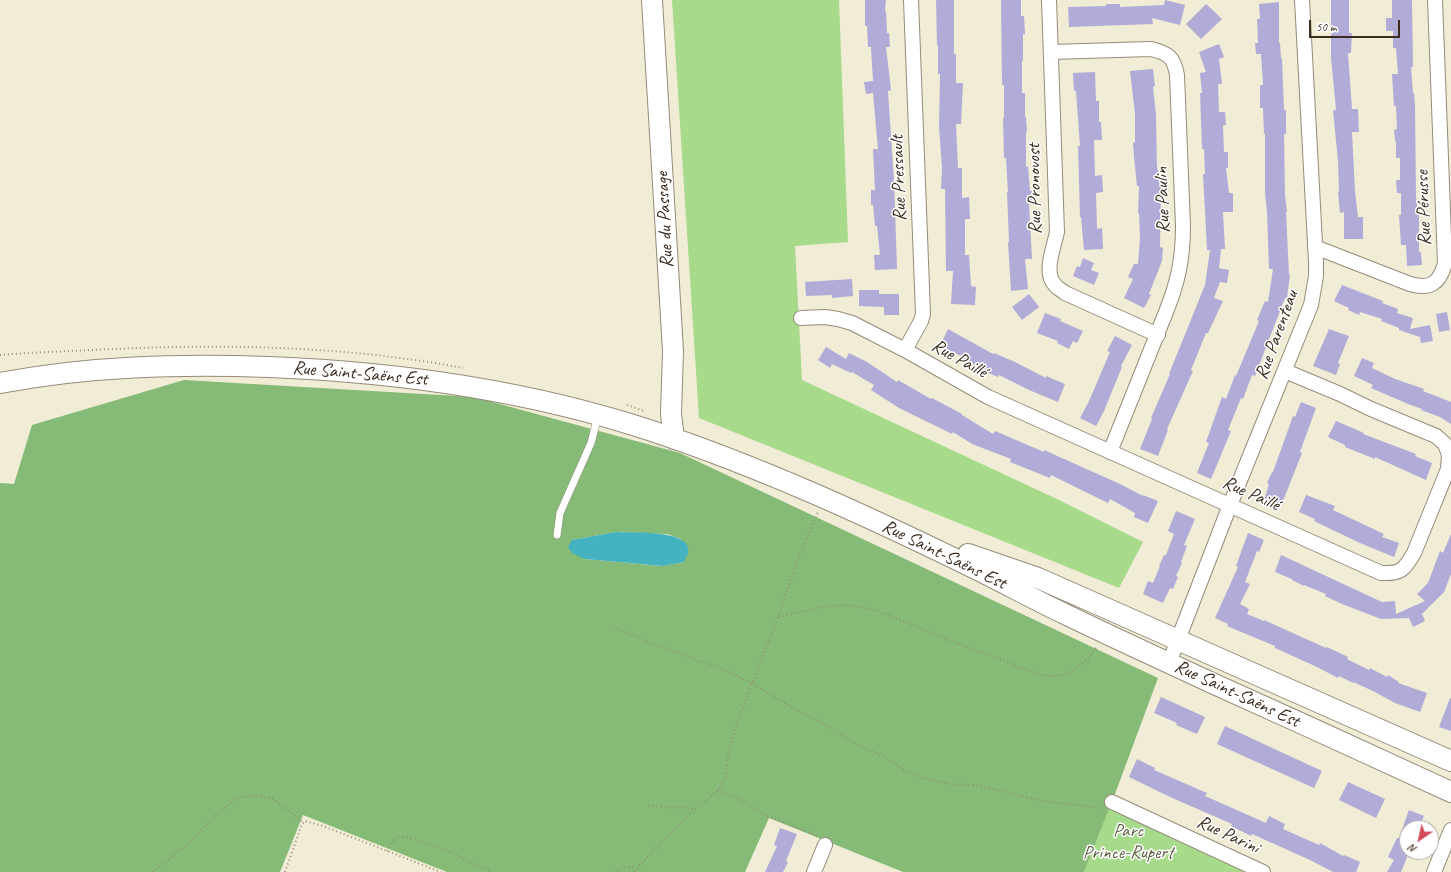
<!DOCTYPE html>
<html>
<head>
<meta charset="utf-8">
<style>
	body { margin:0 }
	#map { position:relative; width:1451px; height:872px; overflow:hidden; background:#f0ecd5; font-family:Caveat,sans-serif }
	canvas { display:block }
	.north { position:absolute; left:1399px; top:820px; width:40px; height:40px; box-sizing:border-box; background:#fff; border:1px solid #b1aaa5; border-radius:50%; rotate:214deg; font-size:11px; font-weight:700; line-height:16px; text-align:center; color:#3b2a1e }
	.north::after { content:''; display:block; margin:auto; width:14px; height:18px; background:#d1495b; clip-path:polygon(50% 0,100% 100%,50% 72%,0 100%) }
	.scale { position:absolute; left:1309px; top:20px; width:91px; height:18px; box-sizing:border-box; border:2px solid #3b2a1e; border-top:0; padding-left:5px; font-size:12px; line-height:14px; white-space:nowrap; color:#3b2a1e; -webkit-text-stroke:3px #fff; paint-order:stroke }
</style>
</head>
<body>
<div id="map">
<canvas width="1451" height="872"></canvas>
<div class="north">N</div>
<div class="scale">50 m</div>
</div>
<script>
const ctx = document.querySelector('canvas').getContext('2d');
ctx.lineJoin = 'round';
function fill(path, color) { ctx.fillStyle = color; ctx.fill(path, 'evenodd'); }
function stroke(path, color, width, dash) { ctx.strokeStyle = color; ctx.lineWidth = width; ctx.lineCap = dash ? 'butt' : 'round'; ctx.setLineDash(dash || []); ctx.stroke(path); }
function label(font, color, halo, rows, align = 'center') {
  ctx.font = font + ' Caveat,sans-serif'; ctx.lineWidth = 3; ctx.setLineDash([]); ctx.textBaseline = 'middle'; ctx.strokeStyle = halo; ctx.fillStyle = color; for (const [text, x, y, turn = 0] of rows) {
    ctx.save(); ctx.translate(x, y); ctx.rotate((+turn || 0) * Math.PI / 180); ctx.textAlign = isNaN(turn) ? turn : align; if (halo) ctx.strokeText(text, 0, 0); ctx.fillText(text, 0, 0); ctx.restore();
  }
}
const green = new Path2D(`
	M672,0h167l9,242 -53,4 7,134 257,120 84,42 -24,46 -420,-170z
	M1112,802l151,70h-179z`);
const forest = new Path2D(`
	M184,380l290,17 206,56 478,225 -46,124 -28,70h-181l-134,-54 -24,54h-298l-144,-57 -23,57h-280v-389l14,1 18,-59zM616,532l51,2 14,5 3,23 -23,4 -76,-7 -13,-19z`);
const water = new Path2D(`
	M616,532c15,1 78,-3 72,21 -1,3 -3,6 -4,9l-22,4 -77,-7 -13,-6 -4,-6 4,-7z`);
const building = new Path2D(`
	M865,0h21l-1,11h1l1,22h2l1,14h-4l5,43 -3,1 6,90 3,88 -22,1 -1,-15h6l-3,-29h-2l-2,-21h-2v-15h4l-2,-41h5l-5,-56 -7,1 -2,-12 9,-1 -2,-34h-3l-1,-21h-2z
	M936,0h18v54h2v29h7l-2,41h-5l2,44h4v30l7,-1 1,22h-5v36h4l2,31 5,1 -1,18 -24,-1 2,-33h-7l-1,-82h-4l1,-21 -3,-41 1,-53h-2v-29h-1z
	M1001,0h20v16h3l1,18h-2v27h-1v32h3v24h1l1,14 -1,1v35l2,-1 2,25h2v13h-3l3,55h-7l3,30 -17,2 -3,-49h1l-2,-50h1l-2,-34h-2l-1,-40h1v-33h-2z
	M1165,0l20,5 -5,20 -28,-7 1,6 -84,3 -1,-20 38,-1v-2h14v3l44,-2z
	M1331,0h18v33h3l-1,20h-3l4,56h6l1,23h-7l3,59 3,26h5v22h-19v-27l-4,1 -2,-21h1l-1,-31 -5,-51h3l-5,-52z
	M1392,0h20l1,67h-2l2,26h1l1,12 1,92 2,17h1v38h2l1,13 -15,1 -1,-21h-5l-2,-30h2v-22h-4l-1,-13h4v-22h-4v-17h-1l-1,-11 3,-1 -1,-23h-2l-2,-32h6l-2,-26h-3v-17h-7v-13h6z
	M1279,2v41h1l1,15h1l2,52h2v24h-2l1,61 2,17h-1l3,63h1l-3,23h-2l-30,78 -3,-1 -9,24 -2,-1 -13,32 3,1 -20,48 -14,-6 12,-30 -3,-1 16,-45 4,2 9,-24 1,1 23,-55 -2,-1 8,-19 3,1 5,-33h-4l-2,-57 -2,-19v-59h-1l-1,-26h-3v-23h3l-2,-31h-5l-1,-11h3l-1,-24h3l-1,-15z
	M1206,4l16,15 -21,20 -15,-15z
	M1219,44l5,13 -5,2 3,25h-4l1,28h6l1,13h-3l1,27h4v16h-2l3,25h4v19h-10l2,37h-4l-2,19 10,2 -2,13 -7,-1 -6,16 9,3 -15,32h-2l-15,37 2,1 -26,58 1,1 -10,26 -18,-7 12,-30 -1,-1 19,-44h-1l36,-89 5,-35h-3l-2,-39 -2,-37h2l-1,-25h-2l-2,-56h2l-2,-20 6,-1 -7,-20z
	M1153,69l2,17 -2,1 3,28 1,54h1l3,21 -1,57 3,1 -1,13 -13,33 2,1 -7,13 -20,-10 9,-19 -5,-2 6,-13h4l2,-26 -1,-25h-1l1,-27h-2l-3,-29 -1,-14 2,-1v-28l-5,-43z
	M1095,72l1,29h3v21h2l1,18h-8l1,36 7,-1 1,17 -7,1 1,36 5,-1 1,21 -19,1 -3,-33h-1l-2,-71h2l-4,-55h-2l-1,-18z
	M1083,258l11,5 -3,7 8,3 -5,12 -21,-9 4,-10 3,1z
	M852,279l1,17 -21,2v-3l-26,1 -1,-14z
	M1342,285l41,16 -1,2 16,6 -1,4 16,5 -3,11 20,-4 3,16 -12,2 -1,-6 -21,-7v-2l-18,-7 1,-2 -22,-7 -1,3 -11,-5 1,-2 -15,-7z
	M859,290h20v4h20v21h-15v-8l-25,-1z
	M1029,294l10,13 -17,13 -10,-13z
	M1447,312l3,18 -11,2 -3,-18z
	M1045,313l16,6 -1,2 23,10 -6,12 -4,-2 -4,8 -12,-6 1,-2 -21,-8z
	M948,329l45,25 1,-1 21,9 31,16v-2l19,8 -7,18 -29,-12 -30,-15 -1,2 -12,-5v-1l-23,-13v-1l-23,-11z
	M1329,329l20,7 -11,27 2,1 -4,11 -23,-9z
	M1115,336l17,9 -11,21 1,1 -18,44 -8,15 -16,-8 9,-17 21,-49 -3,-1z
	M826,347l20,12 3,-6 18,9 30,20 1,-2 33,19 1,-1 30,16v1l31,19 2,-3 49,21v-2l76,34 23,12v-1l15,6 -10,22 -14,-6 1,-4 -25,-14 -2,4 -57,-28 -1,3 -40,-16 1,-3 -39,-15 -19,-12 -1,2 -53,-26 -28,-18 3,-5 -22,-13 -1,1 -19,-9 -2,4 -12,-8z
	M1362,358l12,5 -2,5 23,11 29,10 -1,2 28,11v22l-11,-7 -19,-7 1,-1 -14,-5 -37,-16 2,-3 -19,-9z
	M1301,402l15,6 -16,44 2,1 -21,53 -17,-6 5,-16 -2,-1 5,-11h1l20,-56 2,1z
	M1336,421l28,12 -1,1 53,20 -1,2 17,7 -6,17 -51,-23v2l-30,-12v-2l-17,-8z
	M1306,495l29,11 -2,4 51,24 -2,3 17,6 -5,14 -34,-14 -46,-22 1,-2 -16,-7z
	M1176,511l19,8 -11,26 3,1 -6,16 1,1 -6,13 2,1 -5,12 -3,-1 -7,15 -20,-9 5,-13 5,2 7,-17h-1l5,-11h2l8,-21 -6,-3z
	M1248,533l16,7 -5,12 -2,-1 -12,31 5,2 -10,20 9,5 -2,5 17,7v-1l62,28 1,-1 21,10 -1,2 22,11 1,-2 17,9 1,-2 11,7 -1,1 29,10 -7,19 -25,-9 -22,-12 -20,-9v1l-14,-7 -1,2 -21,-11 -42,-19v-2l-48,-20 1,-2 -13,-6 23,-51 -2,-1z
	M1451,534v40l-7,18 -22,22 3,7 -12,6 -4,-9 -28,1 -39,-15 -17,-8 1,-2 -22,-9v1l-12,-6v-1l-17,-7 6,-17 101,47 13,-1 1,13 29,-13 -8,-7 11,-11 12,-32 3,2z
	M1161,697l44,20 -8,17 -21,-9 1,-2 -23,-10z
	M1450,698l1,1v32l-12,-4z
	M1225,726l97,45 -8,17 -97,-44z
	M1137,759l18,9 -1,2 53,23 -2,3 61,27 3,-7 16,8 -2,5 36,16 1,-2 23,13 1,-1 16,7 -4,10h-23l-23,-12 -58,-26 -1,2 -20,-10 1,-2 -62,-27 -41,-20z
	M1348,782l37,17 -9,19 -37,-18z
	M1409,810l15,6 -5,12h-12v29l-6,15h-14l7,-12 -6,-3 9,-19h2z
	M780,828l17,6 -11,27 2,1 -5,10h-18l12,-26 -3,-1z`);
const path = new Path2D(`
	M0,355c37,-3 75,-4 112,-6 117,-5 235,-3 351,19
	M627,405l17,6
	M779,617c27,-5 53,-16 80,-10 20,3 39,12 58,20 28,12 56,22 85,33 13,5 35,15 49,16 20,0 36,-13 46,-30
	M613,627l43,18 66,24 31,15 40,24 35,18 32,20 23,10 18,12 21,10 27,6 26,1 69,16 57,7
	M718,790l16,6 29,18 55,22
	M648,805c17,4 31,1 47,4
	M387,851l7,-12 4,-3c33,4 64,23 94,36
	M153,872l38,-31 22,-23 23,-20 20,-3 17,4 31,24
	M285,872l17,-48 3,-3 18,5 118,46
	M613,872l11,-5h10
	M634,872l16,-18 45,-45 15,-12 8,-7 7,-12 4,-29 10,-31 39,-101 19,-55 21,-50`);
const lane = new Path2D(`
	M557,535l3,-22 31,-70 7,-27`);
const street = new Path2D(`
	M1049,0l8,232c-3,15 -14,41 -2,53 2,3 7,5 10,8l93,42
	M1051,52l100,-3c17,4 23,8 26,26l6,151c0,33 -5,56 -17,86l-56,140
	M1315,247l95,37c20,6 30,-1 35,-21l-10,-263
	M801,318l24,-1 13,2 14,4 53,27 83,47 393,176c20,1 23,-3 33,-20l34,-84 1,-14 -4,-11 -9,-8 -65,-27 -31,-15 -55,-23
	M905,350l16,-29 2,-7 -12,-314
	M1169,663l61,-158 81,-200 5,-29v-14l-14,-262
	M1112,802l151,70
	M814,872l11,-27
	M1434,872l17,-42`);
const secondary = new Path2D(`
	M652,0l21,351 -2,63 3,25
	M0,383c89,-17 179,-19 269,-16 129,5 257,23 380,63 115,38 225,89 333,142 28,14 55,29 83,42 49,24 98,46 147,69 80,36 159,72 239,109
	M968,554l70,24 413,183`);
const streetNames = [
	["Rue Pressault",899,178,-92],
	["Rue Pronovost",1035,189,-91],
	["Rue Paulin",1163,200,-92],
	["Rue Pérusse",1424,208,-92],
	["Rue du Passage",665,220,-93],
	["Rue Parenteau",1277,335,-70],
	["Rue Paillé",959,359,29],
	["Rue Saint-Saëns Est",360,374,5],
	["Rue Paillé",1251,494,24],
	["Rue Saint-Saëns Est",944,555,26],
	["Rue Saint-Saëns Est",1237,694,25],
	["Rue Parini",1228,835,25]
];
const parkNames = [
	["Parc",1128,831],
	["Prince-Rupert",1128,853]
];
fill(green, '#a7db8b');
fill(forest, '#85bb77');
fill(water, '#44b2c1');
fill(building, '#b1abd8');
stroke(lane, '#968b7a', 8);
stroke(street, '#968b7a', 16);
stroke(secondary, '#968b7a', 22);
stroke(path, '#968b7a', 2, [1, 3]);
stroke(lane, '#fff', 7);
stroke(street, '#fff', 14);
stroke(secondary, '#fff', 20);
label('19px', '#3b2a1e', '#fff', streetNames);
label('19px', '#5b5f3f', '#fff', parkNames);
</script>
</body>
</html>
